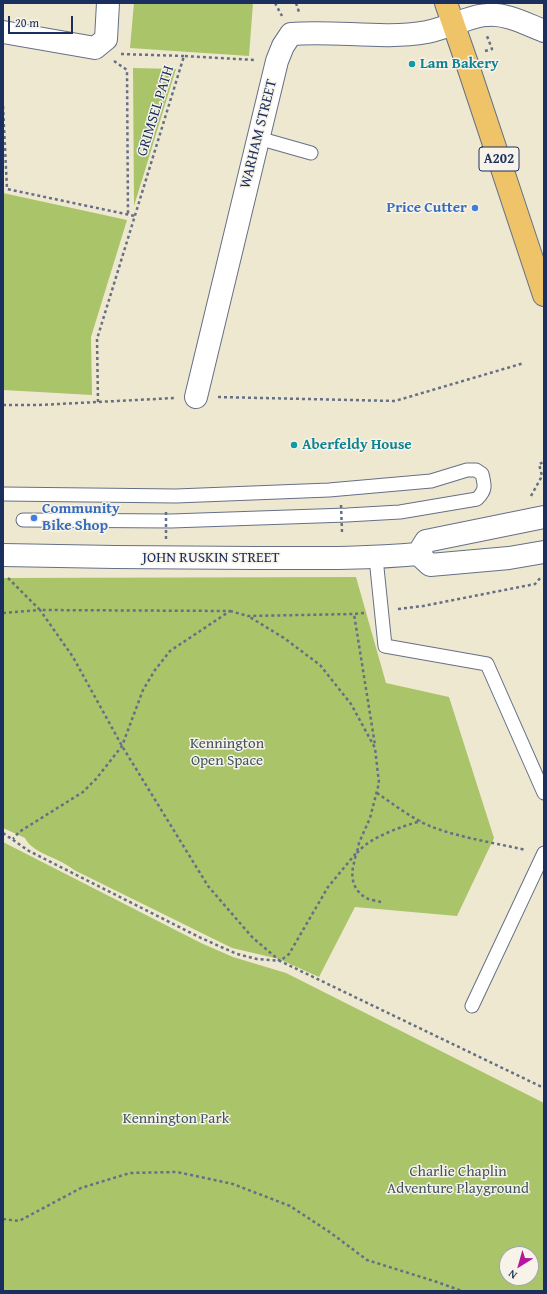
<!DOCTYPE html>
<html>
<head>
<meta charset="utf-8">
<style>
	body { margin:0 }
	#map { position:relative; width:547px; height:1294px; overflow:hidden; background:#efe8d0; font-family:"Gentium Book Plus",serif }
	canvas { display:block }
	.frame { position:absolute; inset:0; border:4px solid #1b2f5e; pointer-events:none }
	.north { position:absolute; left:499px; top:1246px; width:40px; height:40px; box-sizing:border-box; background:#f7f3e8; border:1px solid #9fa5b1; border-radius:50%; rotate:217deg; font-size:11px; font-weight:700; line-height:16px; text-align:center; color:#1b2f5e }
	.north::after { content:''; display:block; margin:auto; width:14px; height:18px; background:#b5179e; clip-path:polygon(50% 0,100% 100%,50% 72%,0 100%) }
	.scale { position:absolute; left:8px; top:16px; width:65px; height:18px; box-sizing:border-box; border:2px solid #1b2f5e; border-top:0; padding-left:5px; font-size:12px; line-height:14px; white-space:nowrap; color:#1b2f5e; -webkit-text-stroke:3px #f7f3e8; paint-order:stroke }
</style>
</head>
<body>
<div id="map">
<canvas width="547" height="1294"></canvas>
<div class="frame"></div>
<div class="north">N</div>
<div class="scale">20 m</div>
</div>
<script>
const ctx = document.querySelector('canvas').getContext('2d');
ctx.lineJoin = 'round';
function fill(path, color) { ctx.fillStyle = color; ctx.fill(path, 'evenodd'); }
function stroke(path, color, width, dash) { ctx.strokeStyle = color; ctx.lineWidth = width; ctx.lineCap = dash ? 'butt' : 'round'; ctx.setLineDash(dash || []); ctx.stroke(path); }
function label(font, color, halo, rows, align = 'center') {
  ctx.font = font + ' "Gentium Book Plus",serif'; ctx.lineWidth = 3; ctx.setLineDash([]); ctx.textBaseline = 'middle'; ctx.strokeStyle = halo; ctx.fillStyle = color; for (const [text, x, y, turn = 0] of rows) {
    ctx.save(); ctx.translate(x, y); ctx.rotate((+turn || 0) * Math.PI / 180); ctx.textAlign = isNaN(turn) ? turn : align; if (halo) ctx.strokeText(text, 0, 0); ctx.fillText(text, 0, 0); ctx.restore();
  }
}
const green = new Path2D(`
	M134,3h119l-4,53 -119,-8z
	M133,68l43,1 -42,137z
	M3,193l124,27 -36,117 1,58 -89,-5z
	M356,577l30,106 63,14 45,141 -37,78 -102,-9 -36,70 -40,-18 -47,-11 -156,-77c-4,-2 -7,-5 -11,-7 -13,-8 -33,-12 -40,-26l-22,-10v-250z
	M3,842l198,101 32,14 53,16 258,130v188h-541zM507,1254h24v24h-24z`);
const path = new Path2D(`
	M275,3l7,13
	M296,3l3,9
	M485,51l7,-2 -5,-13
	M121,54l63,2
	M114,61l13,9 1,145
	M3,106l4,83 128,27
	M218,397l177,4 129,-38
	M98,402l-1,-63 87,-283 71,4
	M3,405h36l136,-7
	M531,496l11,-20 -3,-12 5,-2
	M8,578l32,32 190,1 -60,40 -15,19 -12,20 -21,56 -26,33 -13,13 -64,40 -6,7
	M398,609l25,-3 112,-22 7,-8
	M230,611l18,5 106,-2
	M3,613l37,-3 33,47 49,89 86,140 44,51 28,24 9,-7 39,-67 29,-35 2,-9 11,-25 9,-35 -4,-35 -24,-44 -31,-39 -36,-27 -36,-22
	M364,613l-10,1 21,131
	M377,793c16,11 37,27 55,34 30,11 63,16 94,23
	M3,833l26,18 172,87 36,16 20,5 23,2 264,127
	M381,902c-4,-1 -11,-2 -15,-4 -13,-8 -16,-21 -12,-35 1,-3 1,-9 4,-11 12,-15 45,-26 63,-31
	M3,1219l16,2 62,-33 49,-15 47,-1 56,12 57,22 41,27 36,27 70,22 25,9`);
const service = new Path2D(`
	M258,138l53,15
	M3,494l173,2 153,-6 102,-9 36,-11h9l6,4c3,12 4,16 -5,25l-77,13 -53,3 -176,6 -148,-1
	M376,558l9,88 102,18 57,129
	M472,1006l72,-153`);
const minor = new Path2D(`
	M3,32l92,16 11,-9 2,-36
	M196,397l81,-336 6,-15 8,-12c45,-4 91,6 136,-2 9,-2 18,-5 26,-8`);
const tertiary = new Path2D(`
	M453,24c11,-3 23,-9 34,-9 19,-2 39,9 57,16
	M418,554l8,-13 118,-24
	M3,555c84,2 168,3 252,3 54,0 109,1 163,-4l12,11 79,-7 35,-6`);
const trunk = new Path2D(`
	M446,3l24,69 74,223`);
const pathBridge = new Path2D(`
	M341,505l1,27
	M166,539v-27`);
const markers = [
	[412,64,4,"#0f9aa8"],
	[475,208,4,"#3f7fe0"],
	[294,445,4,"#0f9aa8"],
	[34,518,4,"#3f7fe0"]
];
const shields = [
	[499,159,40]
];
const shieldNames = [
	["A202",499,159]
];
const cultureNames = [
	["Lam Bakery",420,64],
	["Aberfeldy House",302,445]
];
const streetNames = [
	["GRIMSEL PATH",156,111,-73],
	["WARHAM STREET",259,134,-76],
	["JOHN RUSKIN STREET",211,558]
];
const shopNames = [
	["Price Cutter",467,208],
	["Community",42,509,"left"],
	["Bike Shop",42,526,"left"]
];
const parkNames = [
	["Kennington",227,744],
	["Open Space",227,761],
	["Kennington Park",176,1119],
	["Charlie Chaplin",458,1172],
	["Adventure Playground",458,1189]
];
fill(green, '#aac46a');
stroke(service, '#657086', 15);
stroke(minor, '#657086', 24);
stroke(tertiary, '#657086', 24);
stroke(trunk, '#657086', 24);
stroke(path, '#657086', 2.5, [3, 3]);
stroke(service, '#fff', 13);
stroke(minor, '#fff', 22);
stroke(tertiary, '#fff', 22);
stroke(trunk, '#efc469', 22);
stroke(pathBridge, '#657086', 2.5, [3, 3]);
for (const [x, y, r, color] of markers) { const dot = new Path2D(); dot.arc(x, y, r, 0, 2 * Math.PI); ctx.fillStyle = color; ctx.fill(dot); stroke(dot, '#f7f3e8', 1.5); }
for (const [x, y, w] of shields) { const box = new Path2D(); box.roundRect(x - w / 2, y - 12, w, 24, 3); ctx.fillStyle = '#f7f3e8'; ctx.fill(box); stroke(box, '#1b2f5e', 1); }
label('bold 14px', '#1b2f5e', null, shieldNames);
label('bold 15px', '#0d838f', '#f7f3e8', cultureNames, 'left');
label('15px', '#1b2f5e', '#f7f3e8', streetNames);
label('bold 15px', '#366cbe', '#f7f3e8', shopNames, 'right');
label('15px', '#3f5461', '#f7f3e8', parkNames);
</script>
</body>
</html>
